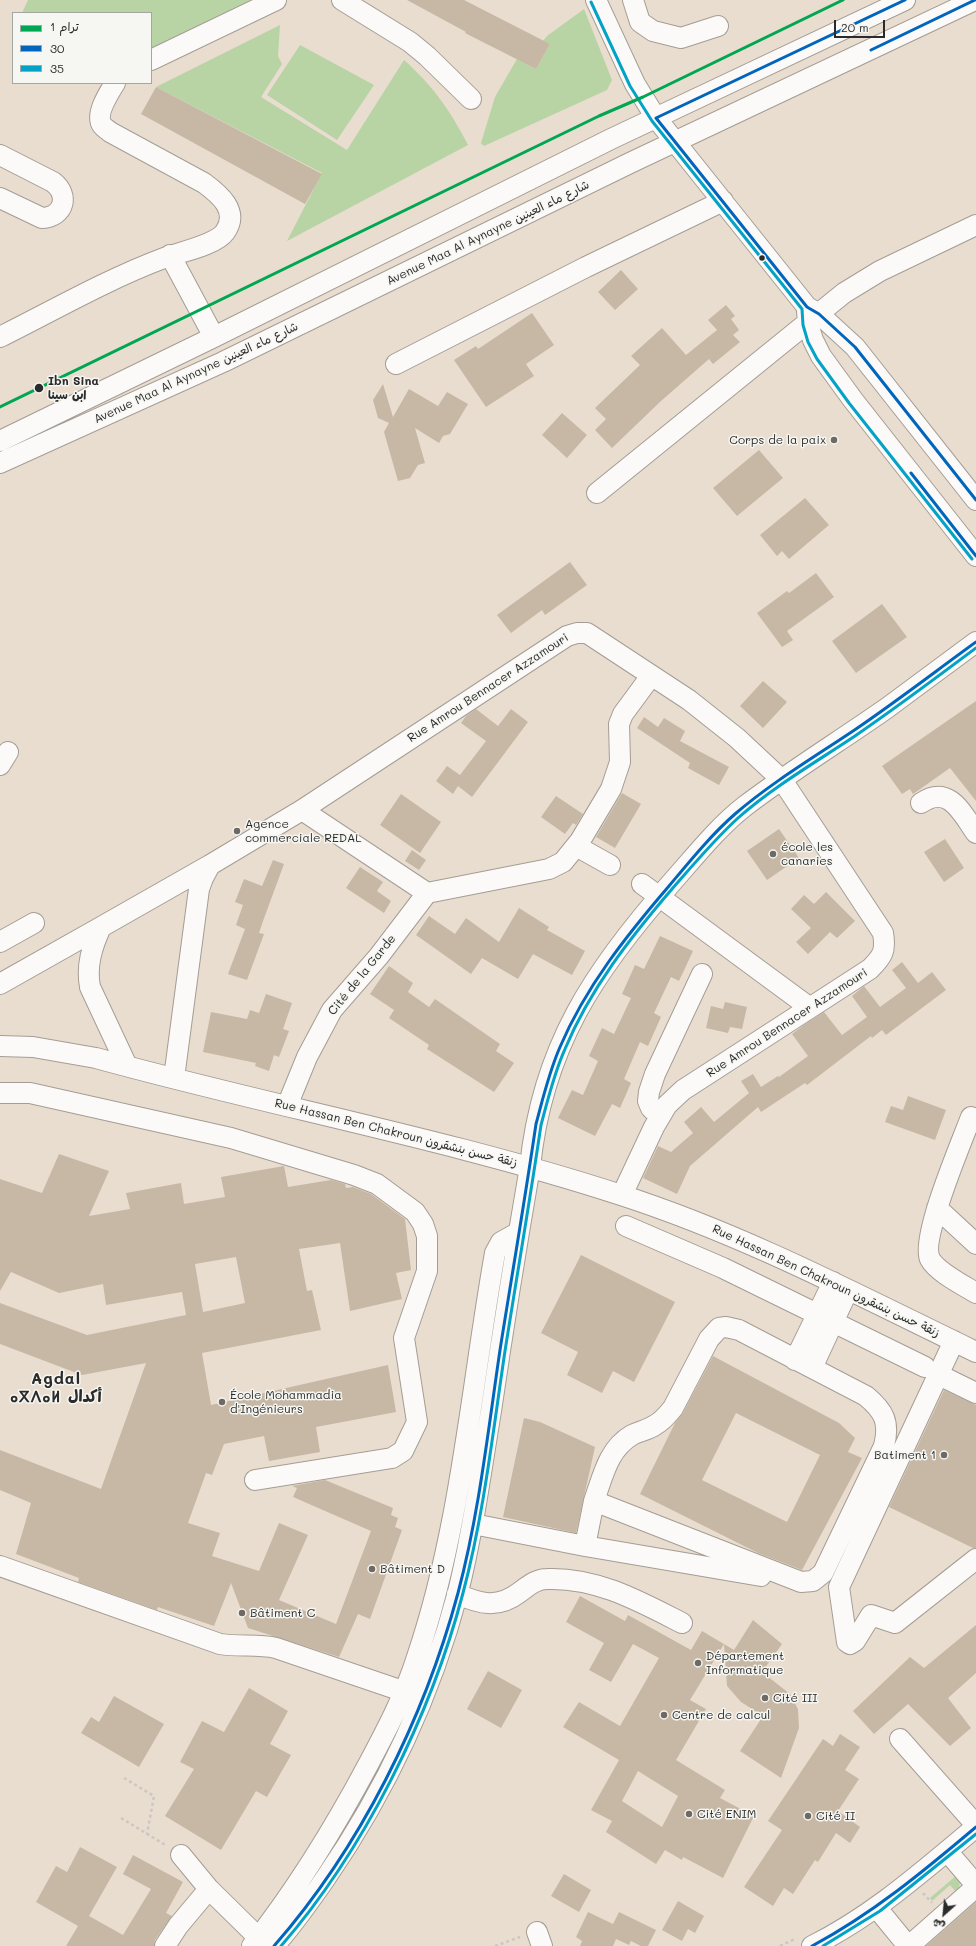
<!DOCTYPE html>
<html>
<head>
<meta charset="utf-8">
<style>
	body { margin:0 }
	#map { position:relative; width:976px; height:1946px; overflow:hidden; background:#e9ddcf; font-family:Mali,"Playpen Sans Arabic",sans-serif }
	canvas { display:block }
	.legend { position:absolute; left:12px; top:12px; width:140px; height:72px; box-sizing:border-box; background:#f6f6f2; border:1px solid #a5a5a2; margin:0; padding:5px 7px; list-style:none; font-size:12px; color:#2b2b2b }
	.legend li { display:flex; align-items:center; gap:8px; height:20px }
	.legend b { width:20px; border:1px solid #a5a5a2 }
	.north { position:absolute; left:924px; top:1894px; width:40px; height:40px; -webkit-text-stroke:3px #f6f6f2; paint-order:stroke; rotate:207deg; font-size:11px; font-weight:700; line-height:16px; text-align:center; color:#2b2b2b }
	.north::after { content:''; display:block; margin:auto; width:14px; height:18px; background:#2b2b2b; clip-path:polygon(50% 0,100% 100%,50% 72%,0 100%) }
	.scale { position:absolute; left:834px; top:20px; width:51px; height:18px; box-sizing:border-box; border:2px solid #2b2b2b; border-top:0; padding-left:5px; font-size:12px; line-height:14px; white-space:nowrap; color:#2b2b2b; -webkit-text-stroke:3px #f6f6f2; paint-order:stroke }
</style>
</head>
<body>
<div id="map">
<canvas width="976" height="1946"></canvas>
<ul class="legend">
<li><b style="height:5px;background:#00a651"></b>ترام 1</li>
<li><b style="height:5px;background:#0065bd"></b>30</li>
<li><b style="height:5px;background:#02a3c6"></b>35</li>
</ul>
<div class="north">ش</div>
<div class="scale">20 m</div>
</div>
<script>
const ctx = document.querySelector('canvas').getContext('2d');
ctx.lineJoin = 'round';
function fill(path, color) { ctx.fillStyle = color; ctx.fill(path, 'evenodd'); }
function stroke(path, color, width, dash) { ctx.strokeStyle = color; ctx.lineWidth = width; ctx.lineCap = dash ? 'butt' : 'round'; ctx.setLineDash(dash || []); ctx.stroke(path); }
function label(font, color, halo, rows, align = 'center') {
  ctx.font = font + ' Mali,"Playpen Sans Arabic","Noto Sans Tifinagh",sans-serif'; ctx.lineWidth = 3; ctx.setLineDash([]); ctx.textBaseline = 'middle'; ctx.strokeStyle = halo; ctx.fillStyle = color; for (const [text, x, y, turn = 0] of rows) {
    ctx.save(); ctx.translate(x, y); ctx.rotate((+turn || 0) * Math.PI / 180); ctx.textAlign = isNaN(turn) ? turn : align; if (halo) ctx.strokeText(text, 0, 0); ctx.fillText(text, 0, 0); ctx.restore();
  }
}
const green = new Path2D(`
	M28,0h228l-105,51v-38h-129z
	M584,9l28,71 -5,10 -123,56 -3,-3 14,-46 22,-38 19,10 14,-25 -7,-3 4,-5z
	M280,25l-2,31 4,8 -21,33 86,53 57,-90c29,26 46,50 64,85l-181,96 35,-68 -166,-86z
	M300,45l74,40 -37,55 -70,-45z
	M957,1875l3,7 -2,12 -8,-9 -18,16 -2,-3z`);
const building = new Path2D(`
	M407,0h57l86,44 -14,25 -71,-36 1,-1z
	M156,87l166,87 -17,30 -164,-90z
	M621,270l17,19 -23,21 -17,-18z
	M726,305l9,11 -4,3 8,11 -6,5 7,7 -27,22 -4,-5 -48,42 -49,47 -17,-18 11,-11 -11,-11 45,-43 -9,-9 31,-28 24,27 31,-25 -9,-10z
	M532,313l22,32 -28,19 8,12 -48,31 -32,-47 22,-14 2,3z
	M383,384l10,33 16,-28 29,17 9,-14 21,12 -18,30 -7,2 -4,7 -24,-15 10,35 -7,2 -8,13 -12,3 -14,-49 5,-9 -11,-5 -5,-18z
	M562,413l25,22 -20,23 -25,-23z
	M759,450l24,28 -46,38 -24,-28z
	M805,498l24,27 -40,34 -7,-8 -5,5 -17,-21z
	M570,562l17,23 -42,30 -3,-5 -31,23 -14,-18z
	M816,573l18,24 -47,34 6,9 -11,7 -25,-34 30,-22 2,2z
	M882,604l25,33 -51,36 -24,-32z
	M763,681l24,21 -24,26 -23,-22z
	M976,701v100l-26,-33 -37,26 -3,-5 -8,5 -20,-28z
	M476,709l22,17 13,-17 17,13 -56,75 -14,-11 -5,8 -17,-13 11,-15 13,9 26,-34 -25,-18 5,-7z
	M644,717l14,10 6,-9 21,13 -5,10 49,26 -10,18 -31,-17 2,-5 -53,-35z
	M622,793l19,11 -26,44 -19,-11z
	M401,794l40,28 -21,31 -40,-28z
	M556,796l27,18 -7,11 -3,-2 -8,11 -24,-17z
	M779,829l20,29 -32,22 -20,-29z
	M945,839l19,29 -20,14 -20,-30z
	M412,850l14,10 -7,10 -14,-9z
	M273,860l11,4 -21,57 -4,12 5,1 -17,46 -19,-6 17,-45 -9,-4 7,-20 -8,-3 9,-23 18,7z
	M360,867l23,15 -6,9 14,10 -7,12 -38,-25z
	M826,892l29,29 -18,17 -7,-6 -22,22 -12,-12 15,-14 -20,-19 13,-14 10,9z
	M519,908l30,19 -2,3 38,21 -13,24 -39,-21 -15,25 -36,-21 -11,16 -55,-39 13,-19 26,18 11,-16 33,24z
	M660,936l33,15 -14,30 -8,-4 -17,36 7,4 -13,29 -8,-4 -16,37 7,4 -11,25 -8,-4 -17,32 -37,-18 14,-28 11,5 15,-34 -9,-5 13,-28 12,6 17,-36 -9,-4 13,-29 9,4z
	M902,962l16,21 14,-11 14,18 -60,45 -4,-5 -10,8 -1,-2 -64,49 -2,-2 -44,29 -3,-5 -68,59 -13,28 -34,-16 15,-32 13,6 22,-19 -9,-11 17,-15 13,15 35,-29 -8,-12 12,-7 8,13 17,-11 1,1 29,-21 -16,-22 12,-9 20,-13 18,23 25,-18 -15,-21 12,-10 16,21 26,-19 -14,-18z
	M389,966l24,17 -5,9 21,15 6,-8 65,45 -4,7 18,12 -20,29 -67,-43 2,-4 -40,-27 5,-8 -24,-16z
	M266,994l26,9 -9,26 6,2 -10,26 -5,-2 -5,16 -14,-5 1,-3 -53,-11 8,-40 36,7 3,-9 9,3z
	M725,1002l22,5 -5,22 -12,-2 -2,6 -22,-5 5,-22 12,3z
	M908,1096l38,14 -11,30 -50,-18 6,-16 12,4z
	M59,1154l50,17 -20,45 41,-7 -4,-16 55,-10 3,21 41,-7 -4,-20 63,-11 4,21 43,-7 14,4 1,4 7,-1 18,7 34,25 6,51 -15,3 6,26 -52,12 -10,-68 -41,6 8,42 5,-1 9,40 -119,23 9,52 177,-40 8,47 -80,15 4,25 -51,9 -5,-25 -40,8 -12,31 -6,-2 -18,50 32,10 -8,23 47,15 20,-48 29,12 -29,65 57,24 35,-93 -78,-34 4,-9 -5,-2 33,-6 68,28 -2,7 7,3 -3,9 7,3 -32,89 -12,-5 -19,43 -91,-29 -17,-45 -17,43 -56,-19 -1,3 -79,-28 1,-4 -63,-24 15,-51 -31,-13v-40l101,39 45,-126 -64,12 -82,-31v-41l87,32 99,-20 -4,-23 -76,13 -3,-21 -44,9 -48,-21 -11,19v-112l42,14zM236,1257l9,46 -42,9 -8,-48z
	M581,1255l94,47 -41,80 -21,-11 -11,22 -35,-18 11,-23 -37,-19z
	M713,1356l126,67 16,15 -7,14 14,6 -60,112 -44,-17 -118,-59 35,-71 8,-10zM736,1413l84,42 -33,67 -85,-42z
	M944,1390l32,15v143h-3l-84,-41z
	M524,1418l16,4 55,25 -19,86 -73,-16z
	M580,1596l45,25 3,-6 63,35 11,-19 32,19 19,-30 29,24 -20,28 28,22 8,15 1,19 -18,50 -41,-27 23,-35 -22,-14 -14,-16 -3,-42 -34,56 16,9 -30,51 49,30 -5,8 34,18 -31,62 -40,-21 -1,3 -17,-10 -9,14 -50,-32 6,-11 -21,-11 28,-50 -56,-33 16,-25 41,24 39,-68 -26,-14 -22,38 -22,-12 15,-27 -38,-21zM638,1771l40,25 -16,31 -40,-26z
	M976,1625v48l-28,25 23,30 -21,18 -42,-42 -34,30 -21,-23 57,-54 14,11z
	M488,1671l34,19 -21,38 -34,-19z
	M249,1688l39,23 -18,33 21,11 -24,42 -11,-6 -35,59 -56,-34 29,-47 -14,-7 22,-41 22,11z
	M114,1696l50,28 -25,43 -58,-34 10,-16 8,5z
	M840,1734l20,13 -15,23 14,9 -21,32 22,16 -10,16 -14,-10 -18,29 -3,-2 -22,34 -9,-6 -11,18 -29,-19 38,-57 -14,-9 55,-82 10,7z
	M80,1847l37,20 -28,49 34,19 28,-46 -28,-15 10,-19 50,27 -17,31 6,3 -17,24 -1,6h-88l12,-20 -42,-24 20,-36 11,6z
	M564,1874l27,16 -12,22 -28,-16z
	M678,1901l26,15 -9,17 -7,-4 -6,12 -20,-11z
	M976,1902v44h-50z
	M588,1912l25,12 6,-12 37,18 -8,16h-7l-10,-5 -2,4 -13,-6 -3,7h-33l2,-5 -6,-4z`);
const path = new Path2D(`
	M124,1778l30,18 -7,38
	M121,1818l46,28
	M923,1893l9,10
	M495,1946l25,-9
	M780,1946l15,-7`);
const minor = new Path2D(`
	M342,0l68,42 17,14 44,43
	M596,0l39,84 21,34 151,189 12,7 36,33 121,153
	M633,0l7,22 13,9 28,7 37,-12
	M151,60l125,-60
	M0,155l53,27c17,13 11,35 -11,36l-42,-20
	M170,255l44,82
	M807,311l1,13 5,16 8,16 32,44 123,156
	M0,337c54,-27 108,-58 164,-79 16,-6 52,-13 61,-26 15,-21 -6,-38 -21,-49l-94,-51c-2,-2 -6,-4 -8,-7 -7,-11 7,-32 13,-42
	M396,364l190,-97 137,-66
	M0,441l214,-104 397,-198 294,-139
	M0,463l223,-101 409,-200 343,-162
	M597,493l247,-200 36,-22 96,-46
	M0,765l8,-13
	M921,803c28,-19 41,10 55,30
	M302,810l125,83
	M576,846l34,19
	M642,884l167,123
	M0,942l34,-19
	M0,984l101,-57
	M0,1046l33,1 63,11c174,48 353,81 525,137 124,40 239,101 355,157
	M127,1066l-37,-79c-4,-22 2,-40 11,-60l109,-62
	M174,1078l25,-189 4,-11 7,-13 92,-55 265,-174 10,-3h10l102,67 48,38 45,42 101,153c3,18 0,23 -13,36l-187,121 -16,15 -13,22 -32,68
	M0,1093h30l201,45 123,37 23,9 38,28 8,12 4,12v35l-23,67 13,84 -14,29 -11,7 -137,22
	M287,1106l20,-49 25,-47 47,-54 48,-63 122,-24 14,-7 17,-21 31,-52 9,-27 -1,-38 4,-10 28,-38
	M660,1117l-9,-9 -3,-7 1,-9 6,-18 47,-100
	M971,1117c-9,24 -51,122 -41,142 7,13 33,26 46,34
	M937,1208l39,36
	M626,1226l97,42 202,99
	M726,1327l13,3 127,66c18,15 24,26 18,50l-61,127 -10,8 -12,1 -207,-81c9,-25 14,-52 38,-66 8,-4 16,-5 23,-10 8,-4 13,-11 18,-17l36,-69 10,-11z
	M954,1341l-115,246 8,55 3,2 5,-3 16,-26 24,8 81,-64
	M795,1360l38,-78
	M812,1368l36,-78
	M937,1374l39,19
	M473,1524l112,22 176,30
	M585,1546l9,-45
	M0,1566l220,78c19,3 38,0 56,4l141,48
	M457,1594c23,10 41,15 63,-2 8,-6 16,-13 27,-13 49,-2 92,22 135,44
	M900,1739l76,86
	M947,1851l29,34
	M181,1855l28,34 58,57
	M876,1907l32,39
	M537,1932l5,14
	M165,1946l13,-20 31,-37
	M252,1946c45,-57 83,-119 117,-183 18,-34 36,-68 48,-106 44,-130 54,-269 78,-404l6,-11 18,-10
	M274,1946c19,-21 35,-44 51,-67 60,-87 106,-185 133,-287 15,-60 23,-121 33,-181 12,-82 25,-163 39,-244 12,-120 65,-198 143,-286 23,-26 45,-54 72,-75 46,-35 95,-65 142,-98 30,-22 59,-44 89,-66
	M812,1946c61,-30 112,-76 164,-119
	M909,1946l67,-59`);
const bus1 = new Path2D(`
	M905,0l-249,118 151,189 12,7 36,33 121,153
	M871,50l104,-50
	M911,473l65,83
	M274,1946c86,-98 150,-227 184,-353 21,-79 30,-162 42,-243 12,-75 25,-151 36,-226 7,-26 13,-52 24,-77 26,-61 67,-112 109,-161 21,-25 42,-51 66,-72 37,-32 81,-58 121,-85 41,-28 80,-58 120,-87
	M812,1946c60,-32 112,-75 164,-119`);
const bus2 = new Path2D(`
	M591,2l39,84 22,35 150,188 1,16 5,17 9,17 32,44 123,156
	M281,1946c83,-95 150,-231 182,-353 21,-79 30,-162 42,-242 12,-76 25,-151 36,-226 7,-26 13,-52 24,-76 25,-60 65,-111 107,-160 21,-24 42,-49 66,-71 35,-31 78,-56 117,-82 41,-28 81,-58 121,-88
	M823,1946l57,-35 96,-77`);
const tram1 = new Path2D(`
	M0,407l599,-291 44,-19 200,-97`);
const markers = [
	[762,258,3.5,"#2b2b2b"],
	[39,388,5,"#2b2b2b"],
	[834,440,4,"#6e6964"],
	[237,831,4,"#6e6964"],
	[773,854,4,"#6e6964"],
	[222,1402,4,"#6e6964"],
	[944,1455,4,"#6e6964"],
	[372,1569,4,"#6e6964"],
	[242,1613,4,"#6e6964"],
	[698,1663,4,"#6e6964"],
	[765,1698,4,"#6e6964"],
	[664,1715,4,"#6e6964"],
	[689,1814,4,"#6e6964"],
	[808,1816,4,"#6e6964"]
];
const streetNames = [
	["Avenue Maa Al Aynayne شارع ماء العينين",488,233,-26],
	["Avenue Maa Al Aynayne شارع ماء العينين",196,373,-25],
	["Rue Amrou Bennacer Azzamouri",488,688,-33],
	["Cité de la Garde",362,975,-51],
	["Rue Amrou Bennacer Azzamouri",787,1023,-33],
	["Rue Hassan Ben Chakroun زنقة حسن بنشقرون",396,1133,14],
	["Rue Hassan Ben Chakroun زنقة حسن بنشقرون",826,1281,25]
];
const stopNames = [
	["Ibn Sina",48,381],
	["ابن سينا",48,395]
];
const poiNames = [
	["Corps de la paix",826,440,"right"],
	["Agence",245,824],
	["commerciale REDAL",245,838],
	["école les",781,847],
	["canaries",781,861],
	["École Mohammadia",230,1395],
	["d'Ingénieurs",230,1409],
	["Batiment 1",936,1455,"right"],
	["Bâtiment D",380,1569],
	["Bâtiment C",250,1613],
	["Département",706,1656],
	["Informatique",706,1670],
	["Cité III",773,1698],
	["Centre de calcul",672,1715],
	["Cité ENIM",697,1814],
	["Cité II",816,1816]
];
const districtNames = [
	["Agdal",56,1379],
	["ⴰⴳⴷⴰⵍ أكدال",56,1397]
];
fill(green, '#b8d3a4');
fill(building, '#c7b8a5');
stroke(minor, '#a49d95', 22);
stroke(path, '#cac7c4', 2.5, [3, 3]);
stroke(minor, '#fcfaf8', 20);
stroke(bus1, '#0065bd', 3);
stroke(bus2, '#02a3c6', 3);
stroke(tram1, '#00a651', 3);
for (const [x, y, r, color] of markers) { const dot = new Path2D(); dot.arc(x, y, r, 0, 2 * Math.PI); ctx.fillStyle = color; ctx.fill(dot); stroke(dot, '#f6f6f2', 1.5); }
label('12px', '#2b2b2b', '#f6f6f2', streetNames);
label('bold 12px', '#2b2b2b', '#f6f6f2', stopNames, 'left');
label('12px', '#2b2b2b', '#f6f6f2', poiNames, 'left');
ctx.letterSpacing = '1px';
label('bold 16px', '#2b2b2b', '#f6f6f2', districtNames);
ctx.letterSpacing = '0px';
</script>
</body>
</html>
